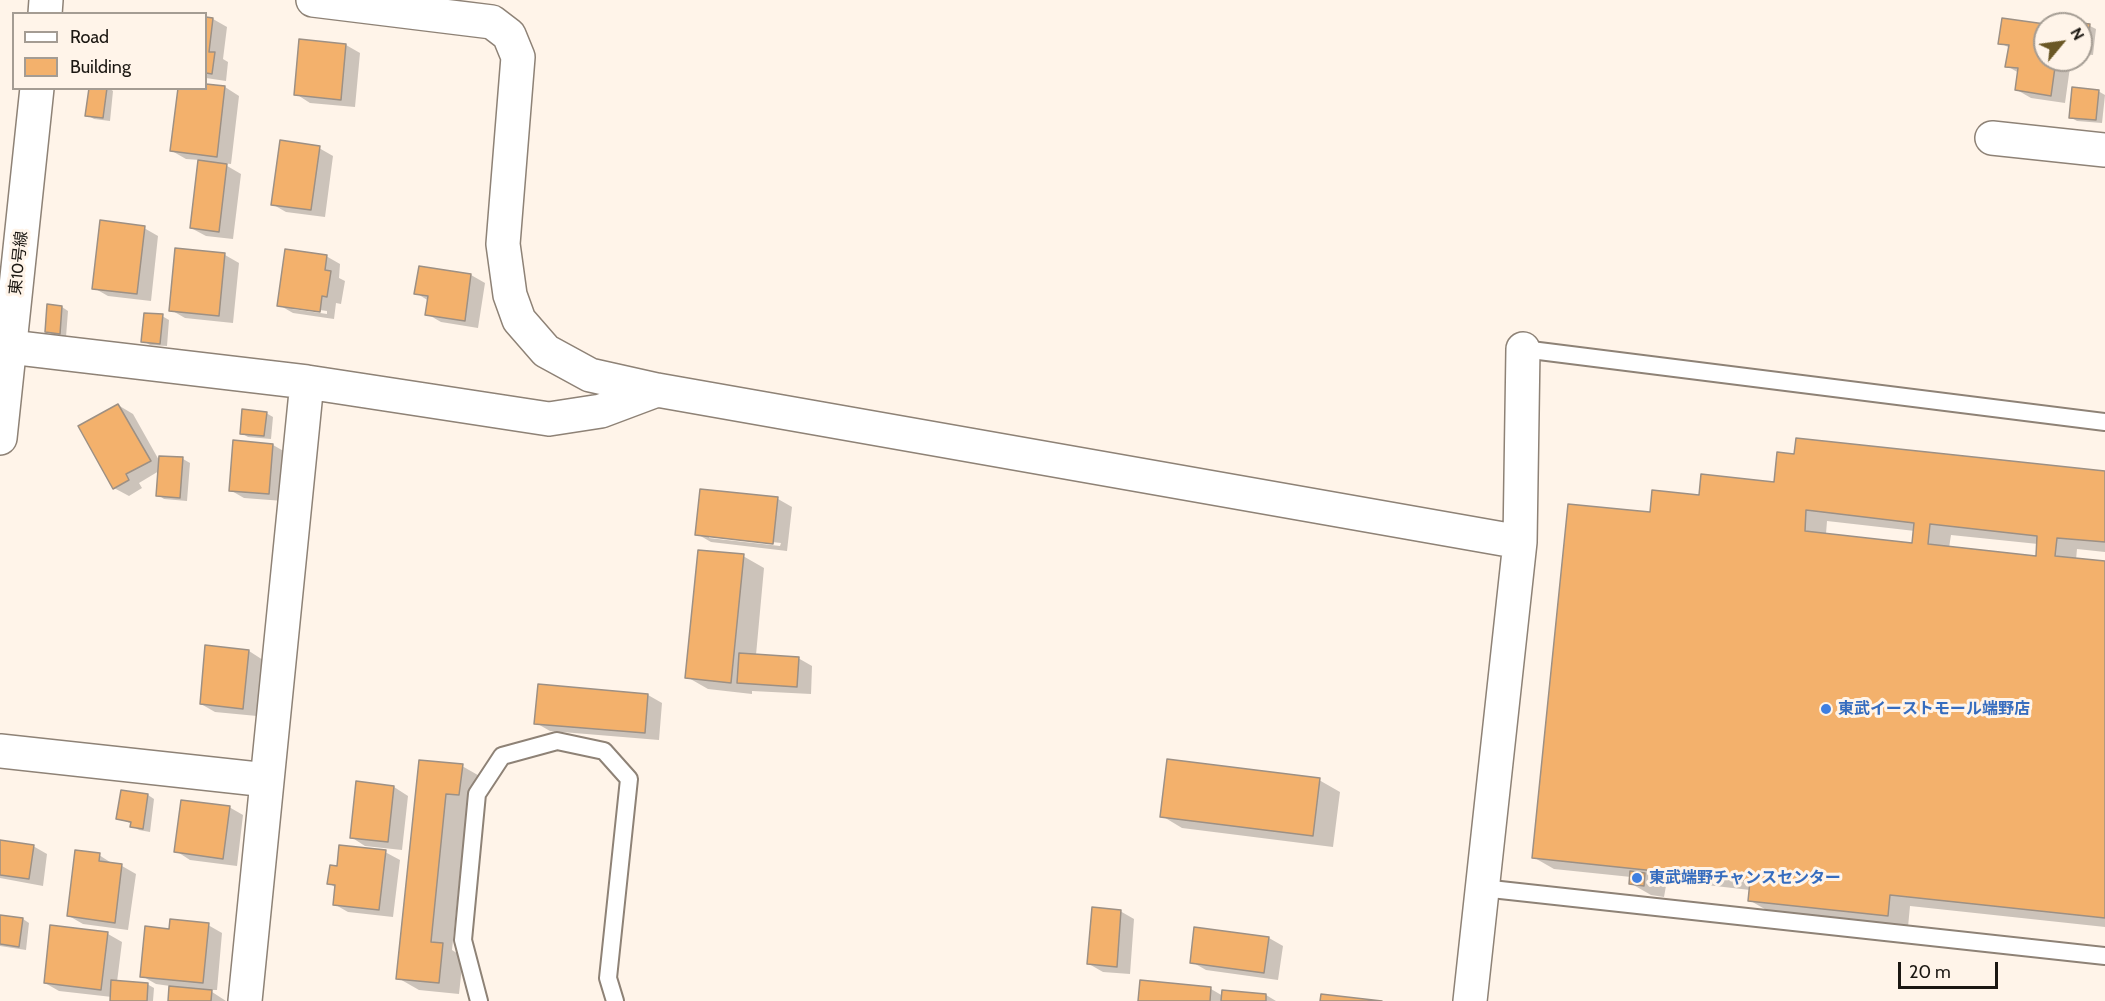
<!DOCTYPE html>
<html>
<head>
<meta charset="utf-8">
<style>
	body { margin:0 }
	#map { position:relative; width:2105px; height:1001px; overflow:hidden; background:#fff4e9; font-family:Cabin,sans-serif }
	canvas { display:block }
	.legend { position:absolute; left:12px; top:12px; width:195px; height:78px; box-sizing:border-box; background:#fff4e9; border:2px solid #a49c93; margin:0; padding:8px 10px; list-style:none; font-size:18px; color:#1b1712 }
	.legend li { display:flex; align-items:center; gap:12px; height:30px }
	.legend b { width:30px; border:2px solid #a49c93 }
	.north { position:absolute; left:2033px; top:12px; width:60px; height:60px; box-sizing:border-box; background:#fff4e9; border:2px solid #a49c93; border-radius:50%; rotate:61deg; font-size:16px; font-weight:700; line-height:24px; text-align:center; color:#1b1712 }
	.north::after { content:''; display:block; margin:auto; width:21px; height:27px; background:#6a5725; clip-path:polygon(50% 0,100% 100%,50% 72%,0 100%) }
	.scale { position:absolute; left:1898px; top:962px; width:100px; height:27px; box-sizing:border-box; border:3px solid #1b1712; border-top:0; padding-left:8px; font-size:18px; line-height:21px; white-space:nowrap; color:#1b1712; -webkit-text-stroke:4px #fff4e9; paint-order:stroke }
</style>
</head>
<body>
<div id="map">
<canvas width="2105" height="1001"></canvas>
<ul class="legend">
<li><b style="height:8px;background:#fff"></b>Road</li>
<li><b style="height:16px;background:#f3b16c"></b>Building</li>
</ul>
<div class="north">N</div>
<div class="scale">20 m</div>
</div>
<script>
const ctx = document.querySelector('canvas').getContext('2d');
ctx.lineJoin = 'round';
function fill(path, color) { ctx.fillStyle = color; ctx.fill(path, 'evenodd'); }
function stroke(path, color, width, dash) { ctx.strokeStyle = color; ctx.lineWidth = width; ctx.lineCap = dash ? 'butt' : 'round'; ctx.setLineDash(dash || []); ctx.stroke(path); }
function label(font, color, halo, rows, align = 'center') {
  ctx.font = font + ' Cabin,"Noto Sans JP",sans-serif'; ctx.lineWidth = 6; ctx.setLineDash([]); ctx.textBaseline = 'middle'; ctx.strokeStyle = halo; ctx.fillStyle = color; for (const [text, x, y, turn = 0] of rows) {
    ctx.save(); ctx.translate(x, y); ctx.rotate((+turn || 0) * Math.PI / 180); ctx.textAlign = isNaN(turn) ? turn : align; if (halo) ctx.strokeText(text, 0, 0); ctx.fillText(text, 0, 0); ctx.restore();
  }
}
const shadow = new Path2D(`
	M206,18l7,1 14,8 -4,32 5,3 -2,19 -20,-3z
	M2081,25l9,1 6,3 -3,26 -12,-1z
	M2045,26v34h26l-6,43 -34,-5 -14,-8 2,-17 -12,-7 3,-18 -10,-5z
	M300,41l46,4 14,8 -5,54 -45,-4 -14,-9z
	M206,85l19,2 14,9 -8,68 -9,-1 19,11 -8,65 -27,-3 -15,-8 9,-68 -14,-1 -14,-8 34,-63z
	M90,88h19l4,3 -3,30 -16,-2 -7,-4z
	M2098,91l7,4 -3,28 -25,-2 -7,-4z
	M319,148l14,8 -8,61 -39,-5 -14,-8z
	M144,228l14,8 -7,65 -43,-5 -14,-8z
	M177,250l48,5 14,8 -6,60 -48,-5 -14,-8z
	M326,256l14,8 -1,14 6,3 -4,23 -5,-1 -2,16 -41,-6 -14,-8zM292,306l35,5v3l-35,-5z
	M420,267l51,8 14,8 -7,45 -37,-6 -14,-8 2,-13 -13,-8z
	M62,307l6,4 -2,26 -13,-2 -6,-4z
	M162,316l7,4 -2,26 -17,-1 -7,-4z
	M118,405l15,9 27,48v-5l23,2 7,4 -3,38 -23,-2 -6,-4 1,-24 -20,12 3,5 -13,8 -15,-8z
	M266,413l7,4 -2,22 -23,-2 -7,-4z
	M273,445l14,8 -4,48 -39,-3 -14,-8z
	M2105,472v80l-28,-3 -1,11 29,2v365l-195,-21 -2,21 -138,-15 -21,-12 1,-10 -96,-11 12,7 -2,11 -13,-2 -21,-12 1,-6 -77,-8 -21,-12 118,-343 49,-18 75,-12zM1827,521l88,10 -1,13 -88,-10zM1951,535l87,9 -1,13 -88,-9z
	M778,499l14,8 -5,44 -76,-9 -14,-8zM709,535l72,8 -1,3 -71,-8z
	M743,556l21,12 -8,87 42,3 14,8 -1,28 -59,-3v3l-44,-5 -21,-12z
	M249,651l14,9 -6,56 -42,-4 -14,-8z
	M648,695l14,8 -3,37 -109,-9 -14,-8z
	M420,761l42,5 21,12 -3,28 -13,-1 -15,145 11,7 -4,37 -40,-4 -21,-12z
	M1319,780l21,12 -7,55 -151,-19 -20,-12z
	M394,787l14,9 -6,54 -37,-4 -14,-9z
	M148,795l6,4 -4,33 -11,-2 -7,-4v-2l-14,-6z
	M229,807l14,8 -6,51 -47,-6 -14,-9z
	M0,841l33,5 14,8 -4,32 -43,-8z
	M385,852l15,8 -7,57 -45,-5 -14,-8 2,-16 -7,-5 9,-15z
	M99,855l14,9 9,2 14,8 -8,56 -45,-6 -14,-8z
	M1120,911l14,8 -4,55 -27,-2 -14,-8z
	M0,916l23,3 6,4 -3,27 -26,-4z
	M208,925l14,8 -5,57h-8l17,11h-57l1,-15 -14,-2 -14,-8z
	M51,927l57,7 14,8 -5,40 30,2 7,4 -1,13h-41v-4l-53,-6 -14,-8z
	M1269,938l14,8 -5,34 -72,-10 -14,-8z
	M1211,989l12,7 43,-1 10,6h-137z`);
const building = new Path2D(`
	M206,17l7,1 -4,34h6l-3,22 -6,-1z
	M2002,18l43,6v36h11l-5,36 -36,-6 3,-22 -13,-1 4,-22 -11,-1z
	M2071,22l19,2 -3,29 -6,-1v-28h-11z
	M299,39l47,5 -5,56 -47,-5z
	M206,84l19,2 -8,71 -47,-6 8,-63h28z
	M2072,87l27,3 -3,30 -27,-2z
	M89,88h18l-4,30 -18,-2z
	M280,140l40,6 -9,64 -40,-5z
	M198,160l29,4 -8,68 -29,-4z
	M100,220l45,6 -8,68 -45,-5z
	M175,248l50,5 -6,63 -50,-5z
	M285,249l42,6 -2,15 6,1 -4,26 -5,-1 -2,16 -43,-6z
	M419,266l52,8 -6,47 -40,-6 3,-19 -14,-2z
	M47,304l15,2 -2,28 -15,-2z
	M144,313l19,1 -3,30 -19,-2z
	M118,404l33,57 -25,13 3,6 -16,9 -35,-63z
	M242,409l25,3 -3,24 -24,-2z
	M1796,438l309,33v71l-48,-4 -2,18 50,5v357l-215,-23 -2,21 -140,-15 2,-20 -218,-23 36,-354 82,8 2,-22 47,5 2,-21 73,8 3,-30 17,2zM1806,510l108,13 -2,20 -107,-12zM1930,524l107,12 -1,20 -108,-12z
	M233,440l40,4 -4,50 -40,-3z
	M159,456l24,1 -3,41 -24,-2z
	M700,489l78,8 -5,47 -78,-9z
	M698,550l46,4 -13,129 -46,-5z
	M205,645l44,5 -6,59 -43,-5z
	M739,653l60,4 -2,30 -60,-4z
	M538,684l110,10 -3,39 -111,-9z
	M1167,759l153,19 -7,58 -153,-19z
	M419,760l44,4 -4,31 -13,-1 -15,148 12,1 -4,40 -43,-4z
	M356,781l38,5 -6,56 -38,-4z
	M121,790l27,4 -5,35 -13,-2 1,-5 -15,-3z
	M181,800l49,6 -7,53 -49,-7z
	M0,840l34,5 -5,34 -29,-4z
	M339,845l47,5 -7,60 -46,-5 2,-20 -8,-1 3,-19 7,1z
	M75,850l25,3 -1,8 23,3 -7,59 -48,-7z
	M1630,871l15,2 -1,13 -15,-2z
	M1092,907l29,3 -4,57 -30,-3z
	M0,915l23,3 -4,29 -19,-3z
	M170,919l39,4 -6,60 -63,-6 5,-51 24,3z
	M50,925l58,7 -7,58 -57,-7z
	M1194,927l75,10 -5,36 -74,-10z
	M111,980l37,3 -1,18h-37z
	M1140,980l71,7 -1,14h-72z
	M169,986l43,4 -1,11h-43z
	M1222,990l44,4v7h-45z
	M1321,994l61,7h-62z`);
const service = new Path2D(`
	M1523,349l582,73
	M1482,888l623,68
	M479,1001l-16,-61 14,-146 25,-38 55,-15 47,10 25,28 -21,199 7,23`);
const minor = new Path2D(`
	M313,0l179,22 17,13 9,22 -15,187 7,51 9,25 27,31 44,24 67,15 863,152
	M1992,138l113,12
	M10,347l297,35 242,37 52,-8 56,-21
	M0,751l267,29
	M245,1001l62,-619
	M1470,1001l50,-459 3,-193`);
const tertiary = new Path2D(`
	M45,14l1,-14
	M0,438l37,-350`);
const markers = [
	[1826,709,6,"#3f7fe0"],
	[1637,878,6,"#3f7fe0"]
];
const streetNames = [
	["東10号線",19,263,-84]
];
const shopNames = [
	["東武イーストモール端野店",1838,709],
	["東武端野チャンスセンター",1649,878]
];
fill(shadow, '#0003');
fill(building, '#f3b16c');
stroke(building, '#9d9084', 1.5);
stroke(service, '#8e8276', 20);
stroke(minor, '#8e8276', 36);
stroke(tertiary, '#8e8276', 36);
stroke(service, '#fff', 16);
stroke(minor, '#fff', 33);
stroke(tertiary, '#fff', 33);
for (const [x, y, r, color] of markers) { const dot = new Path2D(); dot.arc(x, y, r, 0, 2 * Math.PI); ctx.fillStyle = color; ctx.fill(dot); stroke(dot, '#fff4e9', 2); }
label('16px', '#1b1712', '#fff4e9', streetNames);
label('bold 16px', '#366cbe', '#fff4e9', shopNames, 'left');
</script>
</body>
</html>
